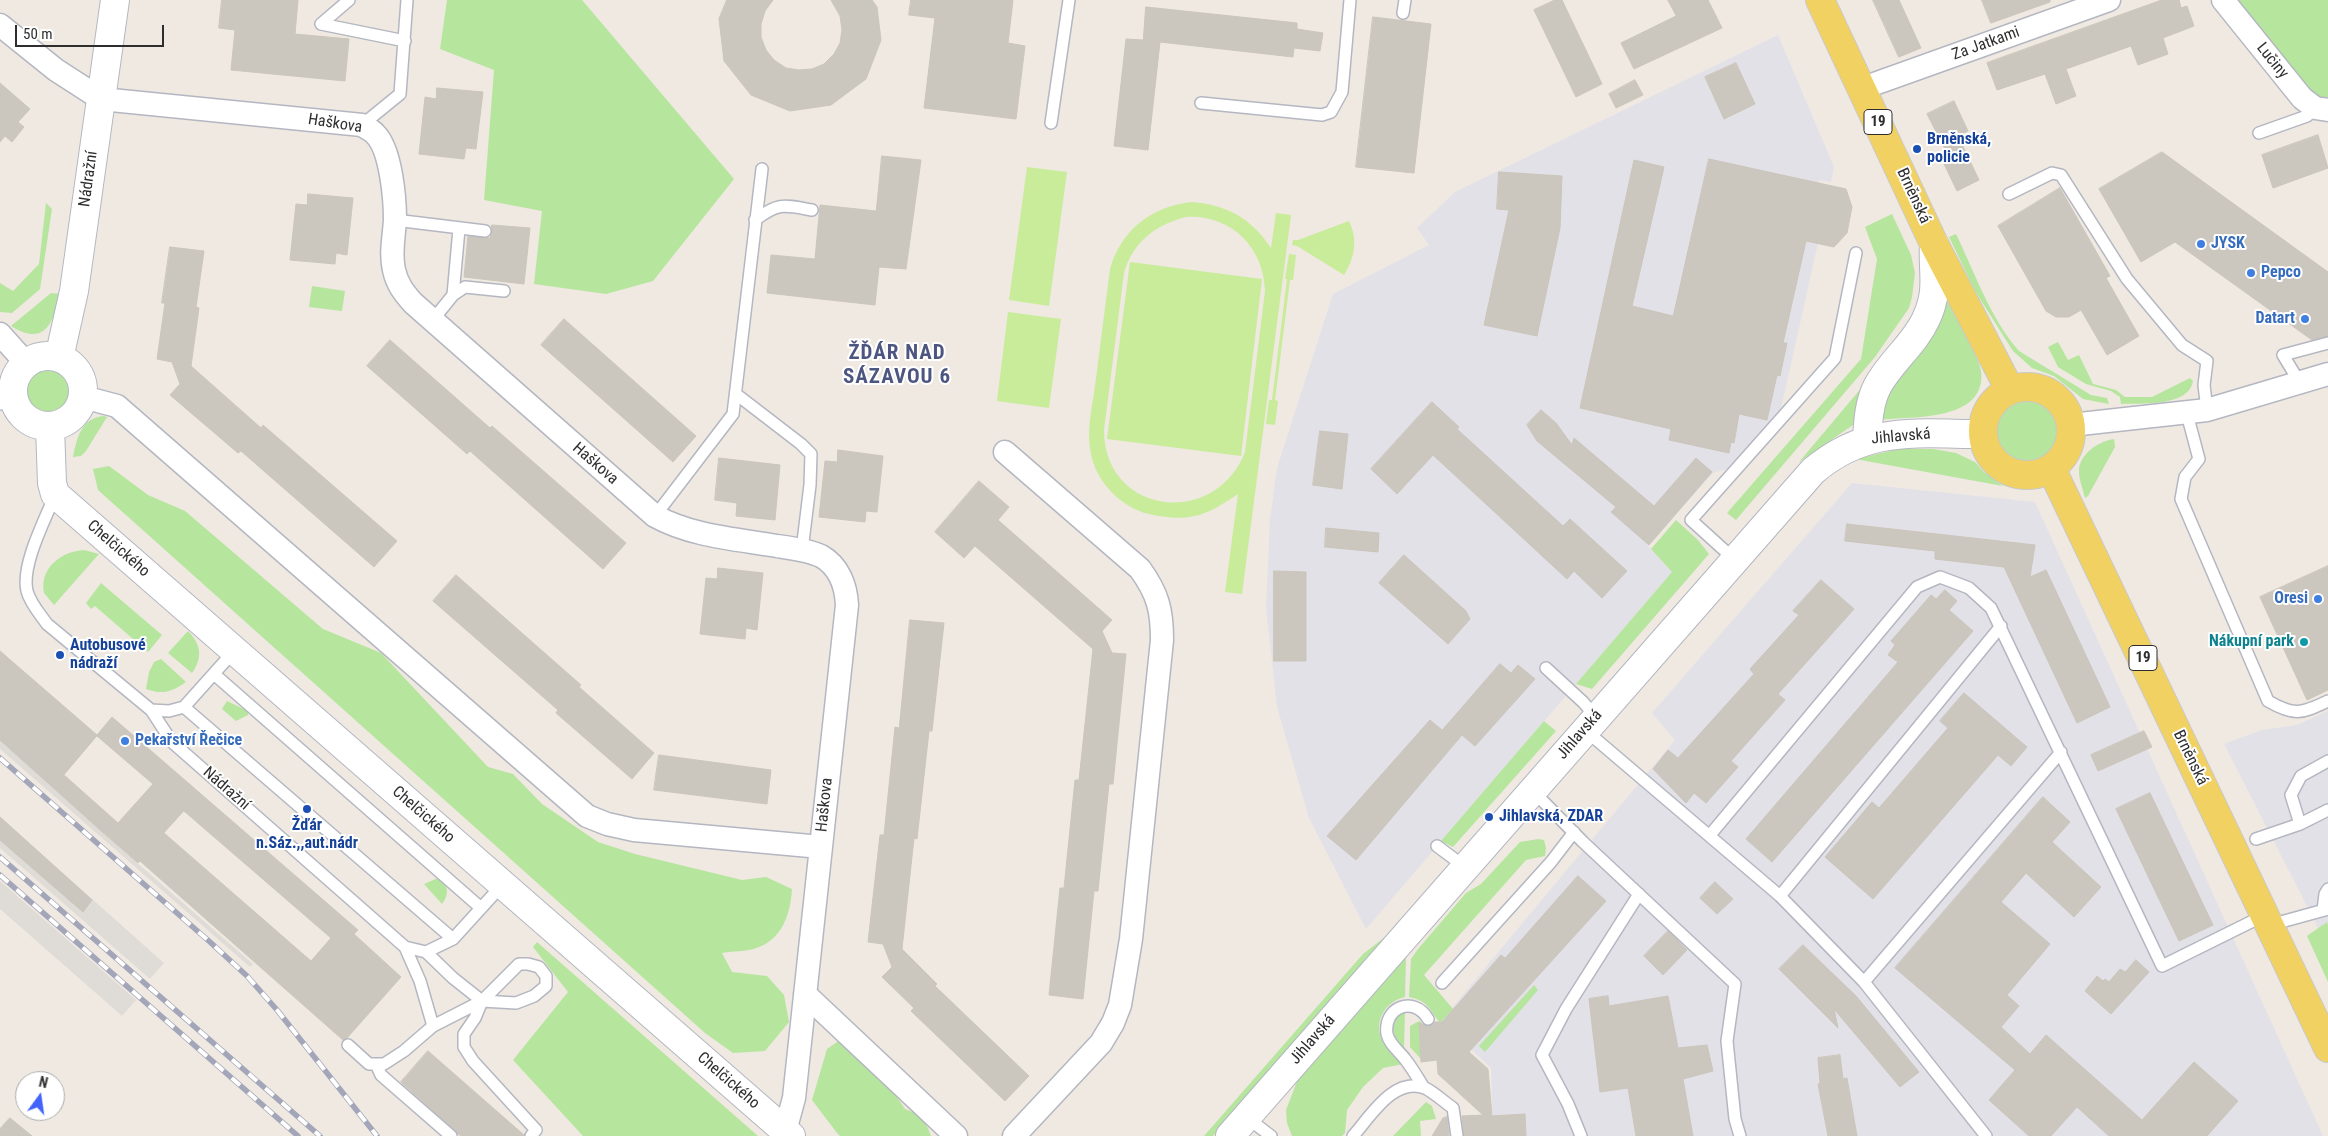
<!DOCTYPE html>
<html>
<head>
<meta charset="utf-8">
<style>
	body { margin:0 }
	#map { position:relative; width:2328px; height:1136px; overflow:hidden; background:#efe9e1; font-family:"Roboto Condensed",sans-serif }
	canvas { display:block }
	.north { position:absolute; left:15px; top:1071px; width:50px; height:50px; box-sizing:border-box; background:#fff; border:1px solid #ababab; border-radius:50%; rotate:14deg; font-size:14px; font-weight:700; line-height:20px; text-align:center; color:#2e2e2e }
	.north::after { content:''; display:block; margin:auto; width:18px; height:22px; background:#4264fb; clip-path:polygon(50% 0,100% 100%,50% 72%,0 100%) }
	.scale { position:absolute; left:15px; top:25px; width:149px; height:22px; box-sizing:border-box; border:2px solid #2e2e2e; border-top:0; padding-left:6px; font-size:15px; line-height:18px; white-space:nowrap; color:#2e2e2e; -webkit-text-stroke:4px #fff; paint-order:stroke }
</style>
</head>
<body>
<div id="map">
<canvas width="2328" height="1136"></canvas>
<div class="north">N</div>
<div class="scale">50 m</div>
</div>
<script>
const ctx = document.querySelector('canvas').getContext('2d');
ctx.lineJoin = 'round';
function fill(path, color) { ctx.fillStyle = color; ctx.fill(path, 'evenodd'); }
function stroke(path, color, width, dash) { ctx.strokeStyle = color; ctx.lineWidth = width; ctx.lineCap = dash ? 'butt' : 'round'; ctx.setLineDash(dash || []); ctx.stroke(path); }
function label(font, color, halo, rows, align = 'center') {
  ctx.font = font + ' "Roboto Condensed",sans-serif'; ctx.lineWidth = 4; ctx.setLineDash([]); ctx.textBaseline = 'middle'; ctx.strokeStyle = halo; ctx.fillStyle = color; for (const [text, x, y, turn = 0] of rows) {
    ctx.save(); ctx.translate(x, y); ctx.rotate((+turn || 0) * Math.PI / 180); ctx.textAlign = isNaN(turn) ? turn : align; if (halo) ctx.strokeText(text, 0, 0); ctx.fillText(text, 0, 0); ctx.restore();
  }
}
const industrial = new Path2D(`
	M1778,35l56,132 -3,15 -12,-2 -13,60 12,3 -38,170 -50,55 -17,5 -65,73 24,26 -306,357 -57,-111 -32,-111 -11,-99 4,-89 7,-51 56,-174 96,-49 -12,-17 38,-36z
	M1852,483l183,19 288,634h-830l-2,-68 -50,-47 234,-281 -23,-27z
	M2328,711v236l-104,-203 38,-14 35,-5z`);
const green = new Path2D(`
	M447,0h135l152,179 -81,102 -47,13 -72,-10 8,-73 -58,-11 10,-130 -54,-21z
	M2234,0h94v97h-8l-9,-4z
	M46,203l6,6 -12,80 -28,24 -12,-1v-29l13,8 26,-27z
	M1892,214l19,41 4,18 -3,24 -3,11 -34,49 -139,163 -9,-7 134,-154 16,-100 -12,-32z
	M1956,234c18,37 35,86 63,117l72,44 16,3 2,6 -26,-5 -29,-23 -22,-8 -19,-17 -38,-60 -26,-54z
	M312,286l33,5 -3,20 -33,-4z
	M51,293l10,1c-8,27 -15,54 -50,32z
	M1947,301c7,14 33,58 34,70 6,51 -69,45 -102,49l2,-18 60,-99z
	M2058,342l10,18 11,-5 14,29 23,6 9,7h27l38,-19 3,3c-4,26 -52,22 -72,23l-1,-7 -9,-6 -25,-7 -28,-17 -10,-20z
	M24 390a23 23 0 1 1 46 0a23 23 0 1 1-46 0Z
	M1874,373l-21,52 -54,37z
	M1994 430a34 34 0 1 1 68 0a34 34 0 1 1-68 0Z
	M104,416l3,1 -21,34 -5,5 -8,1c4,-19 8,-39 31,-41z
	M2114,439l1,8 -27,49 -3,2c-2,-9 -6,-18 -6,-27 0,-17 20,-30 35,-32z
	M1899,449h34l23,4 19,9 9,10 19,14 -148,-27z
	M109,466l39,29 37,16 138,118 58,24 107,114 25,7 29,30 56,38 37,12 107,26 24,-3 26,12c-2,29 -12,55 -43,61 -9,2 -19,1 -27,3l10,19 35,4 17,19 5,27 -24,29 -32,2 -28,-20 -607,-543 -5,-21z
	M1676,520l22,20 11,14 -117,135 -16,-5 96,-112 -21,-23z
	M84,550l15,4 -45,51 -10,-12c-5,-24 17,-42 40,-43z
	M101,583l61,52 -14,17 -53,-46 -4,3 -5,-6z
	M188,631c13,13 15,27 4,42l-24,-20z
	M161,659l25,23c-14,10 -24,13 -40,7l3,-17 5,-10z
	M227,701l21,10v4l-12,6 -14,-12z
	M1544,721l12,10 -103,116 -12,-6z
	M1538,839l6,1 2,8 -1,8 -19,4 -102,115 29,34 -13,14c-10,-13 -13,-23 -31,-26l2,-38 7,-10 48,-56 15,-9 39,-42z
	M438,878c10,5 12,16 4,26l-18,-20z
	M2327,922l1,3v57l-21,-46z
	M1385,937l-172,199h-9l159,-182z
	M537,942l221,194h-175l-70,-76 55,-68 -35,-45z
	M1404,956l2,1 -1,40c-19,4 -32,24 -23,43 4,10 13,17 21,24l-20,4 -20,19 -16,23 -2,23 -3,3h-50l-5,-13 -1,-13 12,-31z
	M1534,985l4,5 -53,62 -6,-6z
	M1405,1012l-1,36 -7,-6 -5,-14 5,-12z
	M1419,1021l3,2 -3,3 2,33 -11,-12v-21z
	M840,1040l50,47 15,22 18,7 8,20h-91l-3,-3 -25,-33 15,-51z
	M1426,1102l6,4 4,13 -16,2 1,15h-28z`);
const pitch = new Path2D(`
	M1027,167l40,5 -18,134 -40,-6z
	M1192,202c35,3 59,16 79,46l5,-35 15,2 -49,379 -17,-2 13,-98c-32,22 -49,29 -89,20 -27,-6 -53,-32 -58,-60 -5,-22 1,-46 4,-68 5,-39 10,-78 15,-117 11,-39 42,-63 82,-67zM1186,217c44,-3 78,30 79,74l-20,161c-30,77 -141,63 -141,-22l20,-157c9,-31 31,-48 62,-56z
	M1349,221c9,19 6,36 -5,54l-47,-29 -5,-1 1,-5h5z
	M1289,254l7,1 -3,25h-3l-15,120 3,1 -3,24 -9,-1 3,-24h3l15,-121h-2z
	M1130,262l132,17 -21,177 -134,-17z
	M1008,312l53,7 -12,89 -52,-7z`);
const plaza = new Path2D(`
	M0,723l114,99 -10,12 149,130 -3,3 -250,-218z
	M0,817l164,146 -14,16 -150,-131z
	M0,881l136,119 -14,16 -122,-107z`);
const building = new Path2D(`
	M222,0h76l-3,34 54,5 -4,42 -114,-11 4,-40 -16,-2z
	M727,0h46l-8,11 -4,13v13l5,13 8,10 12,8 13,2 13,-1 12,-5 10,-10 6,-11 2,-13 -2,-14 -9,-16h41l5,7 4,33 -15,39 -35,26 -41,6 -39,-16 -27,-34 -5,-42z
	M911,0h102l-5,43 17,3 -9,73 -92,-11 11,-90 -26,-3z
	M1555,0h7l40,84 -26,13 -42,-87z
	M1668,0h40l14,28 -88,41 -13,-26 55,-27z
	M1873,0h26l22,48 -22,9z
	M1982,0h68v2l-59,21z
	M2162,0h17l2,8 6,-2 7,20 -31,12 5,16 -30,11 -7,-19 -65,23 10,27 -20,8 -11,-30 -48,16 -10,-27z
	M1146,7l151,16v6l26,4 -3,18 -26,-3 -1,9 -133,-15 -12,108 -34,-4 12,-107 17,1z
	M1373,17l58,7 -17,149 -58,-6z
	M1736,63l19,41 -31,15 -19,-42z
	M1635,80l8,15 -27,13 -7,-14z
	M0,83l30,26 -12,13 6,5 -12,15 -7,-6 -5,6z
	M437,88l46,4 -7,57 -10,-1 -2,11 -45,-5 6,-57 11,2z
	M1954,101l14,30 -10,5 21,44 -22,11 -13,-27 7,-3 -24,-47z
	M2318,135l10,33 -55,20 -11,-33z
	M2162,152l166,120v64l-16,4 -137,-98 -34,20 -42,-73z
	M882,156l39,4 -15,109 -27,-2 -4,38 -108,-12 4,-38 44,4 5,-54 56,6z
	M1709,159l137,30 6,18 -5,26 -13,14 -28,-6 -23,102h4l-7,33 -3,-1 -10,45 -28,-6 -5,29 -3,-1 -2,11 -60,-13 2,-11 -91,-21 54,-248 30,7 -32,139 41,10z
	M1499,172l63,4 -2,52 -23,108 -53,-11 25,-115 -12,-1z
	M2060,188l50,88 -4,2 33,58 -32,19 -26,-45 -12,7h-13l-10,-6 -48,-85z
	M308,194l45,4 -6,57 -11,-2 -1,11 -45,-4 6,-56 11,1z
	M492,225l38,3 -6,56 -60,-7 4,-41 22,2z
	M170,247l34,4 -8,56 3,1 -8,58 70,62 2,-3 134,116 -23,26 -133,-116 -3,2 -68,-58 10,-11 -8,-22 -15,-3 8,-56h-3z
	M564,319l132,117 -23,26 -132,-117z
	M390,340l100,88 2,-2 134,117 -23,26 -133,-118 -3,3 -100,-88z
	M1432,402l27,25 -2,2 106,97 7,-7 57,52 -25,27 -28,-27 -7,8 -134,-124 -36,39 -26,-25z
	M1541,410l15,13 16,22 2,-7 80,68 42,-48 16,14 -63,73 -38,-33 5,-5 -79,-66 -10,-16z
	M1320,431l28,3 -6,55 -29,-4z
	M838,450l45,6 -6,56 -11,-1 -1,11 -46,-5 6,-56 12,1z
	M719,458l61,7 -5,55 -39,-4 1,-13 -22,-3z
	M979,481l30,26 -11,13 114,100 -10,11 10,22 14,1 -13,130h-4l-11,107h-4l-11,108 -34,-4 11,-107h4l11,-108h4l14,-131 -118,-103 -11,12 -29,-26z
	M1847,524l188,21 -5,32 16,-7 64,137 -33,16 -73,-156 -69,-8v-8l-90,-10z
	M1326,528l53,5 -1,19 -53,-5z
	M1404,555l62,56 4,8 -22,25 -69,-61z
	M2328,566v124l-21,10 -47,-103z
	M718,568l45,5 -6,57 -11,-2 -1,11 -45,-5 6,-56 11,1z
	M1274,571l32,1v89h-32z
	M456,575l125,110 -2,2 75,66 -22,26 -76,-66 2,-3 -125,-109z
	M1821,580l33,29 -76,85 7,6 -54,61 7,6 -32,36 -12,-10 -8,10 -33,-34 15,-19 10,8 76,-84 -4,-5 49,-54 -6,-4z
	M1945,590l12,11 -8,9 24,21 -201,231 -26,-23 152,-177 -10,-7 7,-10 -4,-4 40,-46 5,4z
	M910,620l34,3 -12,108h-3l-12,108 -3,-1 -12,111 35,35 -2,2 94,90 -24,25 -94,-90 3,-3 -32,-31 10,-10 -9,-23 -15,-2 12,-107h4l11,-108 4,1z
	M0,651l97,84 15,-18 246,213 -4,4 47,43 -54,61 -4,2 -203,-179 -2,2 -31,-27 -107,-96zM97,736l56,48 -35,39 -54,-48zM184,811l147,127 -20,23 -147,-128z
	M1500,664l11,9 7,-8 17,14 -60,67 -13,-11 -106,125 -29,-24 103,-116 12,10z
	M1964,693l63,54 -16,19 -13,-11 -125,144 -48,-42 47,-55 7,6 69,-80 -8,-7z
	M2144,731l8,16 -54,24 -7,-16z
	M659,755l112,15 -4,34 -113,-14z
	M2150,793l63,132 -34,16 -63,-132z
	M2043,797l27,25 -18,20 49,45 -27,30 -48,-44 -25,29 49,42 -43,51 12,11 -18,21 29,27 16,-19 96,85 52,-58 44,39 -31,35h-98l-32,-29 -26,29h-22l-40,-36 26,-30 -120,-102z
	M0,817l92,83 -9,12 -83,-72z
	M1578,876l28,25 -137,151 19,17 4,47 33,-2 1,22h-62l-2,-20 21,-1 -45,-41 -1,-14 -16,2 -2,-39 10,3 6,-4h7l59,-67 4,3z
	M1715,882l18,17 -16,15 -17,-16z
	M1668,931l19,19 -24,25 -19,-19z
	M1803,945l53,51 63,76 -19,15 -66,-78 4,19 -59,-59z
	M2136,960l13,12 -38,42 -26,-23 12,-15 6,5 2,-2 4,3 11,-13 5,3z
	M1608,996l1,10 59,-10 10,52 29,-3 6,26 -30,8 10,57h-57l-8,-48 -28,4 -11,-93z
	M428,1051l96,84v1h-63l-3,-2 -57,-52z
	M1840,1055l3,24 4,-1 10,58h-29l-10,-52 2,-1 -2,-25z
	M1447,1117l2,19h-17l11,-18z
	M10,1118l22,18h-32v-7z`);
const service = new Path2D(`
	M349,0l-28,24 84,17
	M1403,13l2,-13
	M1201,103l121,12 9,-3 11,-20 8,-92
	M1051,123l18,-123
	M362,125l38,-31 7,-94
	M2259,133l48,-17 8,-8
	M2009,194l43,-21 9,2 66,104 55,66 25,16 -3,24 3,25
	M395,220l90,11
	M755,220c24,-18 29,-15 57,-10
	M453,295l6,-66
	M432,321l21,-26 12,-8 39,4
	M2300,383l-17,-28 45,-12
	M736,394l65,50 10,10 -1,31 -8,65
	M0,404l14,-3
	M2187,414l12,45 -14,18 -4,22 87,202c26,15 33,13 60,0
	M55,495c-10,25 -34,70 -28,96 3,12 13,23 20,33l104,86 21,32 233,205 21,5 27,-13 50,-55
	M655,516l78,-102 29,-245
	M1734,559l-43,-39 144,-162 21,-105
	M1546,668l37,34 13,15
	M214,674l267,234
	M184,707l269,232
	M151,710l18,1 15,-4 51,-57
	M1585,730l195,166 84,86 122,154
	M1532,790l51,52 152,142 -8,57 8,78 5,17
	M2300,824l-9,-29 10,-19 27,-15
	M1710,835l207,-248 23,-10 29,11 22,20 171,358 103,-51
	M2256,839l44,-15 28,-14
	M1437,846l28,21
	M1780,896l221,-270
	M2323,910l2,-16 3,-5
	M2270,925l58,-16
	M405,947l15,34 13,45
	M1864,982l197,-230
	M1442,983l109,-121 23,-30
	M482,1001l-7,17 -11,16v13l9,14 63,69 -5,6
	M348,1045l21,19h15l20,-13 29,-25 49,-25 37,-37h9l11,3 7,9v10l-12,10 -18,7 -34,-2 -29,-23 -27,-26
	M376,1064l5,11 70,61
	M1424,1088c-6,-10 -12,-20 -19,-29 -6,-8 -16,-15 -18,-25 -4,-27 27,-39 41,-15
	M1246,1117l25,19
	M1353,1136c17,-19 41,-60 72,-48 10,5 19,14 28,20l4,28
	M1581,1136l-13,-32 -26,-49 24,-46 73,-115`);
const minor = new Path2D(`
	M2223,0l79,98 13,10 13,2
	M0,25l56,45 45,29 261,26c4,3 10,5 13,9 16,15 20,65 20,86 -1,17 -5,33 -1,50 3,14 10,23 19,33l242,213c36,20 81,23 122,30 14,2 31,4 44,10 18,10 25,30 26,49l-53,493 -9,33
	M1863,88l246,-88
	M0,334l26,29
	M83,397l34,9 470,410 20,8 27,6 187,17
	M2071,425l136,-15 121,-36
	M1005,452l135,117c18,25 22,41 22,71l-31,299 -11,66 -7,18 -12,20 -87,93
	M805,994l151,142`);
const tertiary = new Path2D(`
	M13 391a35 35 0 1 1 70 0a35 35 0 1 1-70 0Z
	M59,358l15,-67 41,-291
	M50,427l2,56 3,11 736,642`);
const secondary = new Path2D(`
	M1867,439c1,-17 2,-36 10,-52 13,-25 37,-42 49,-68 14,-30 6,-46 8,-75
	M1230,1136l583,-665c54,-46 104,-37 170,-37`);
const primary = new Path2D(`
	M1820,0l114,244 76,146
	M1983 431a44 44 0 1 1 88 0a44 44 0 1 1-88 0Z
	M2051,468l277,580`);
const rail = new Path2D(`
	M0,758l210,184 37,34 30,34 100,126
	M0,857l320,279
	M0,875l298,261`);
const markers = [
	[1917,149,5,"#1a4fb4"],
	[2201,244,5,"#3f7fe0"],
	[2251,273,5,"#3f7fe0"],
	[2305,319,5,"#3f7fe0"],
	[2318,599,5,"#3f7fe0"],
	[2304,642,5,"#0f9aa8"],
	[60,655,5,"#1a4fb4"],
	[125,741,5,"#3f7fe0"],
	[307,809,5,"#1a4fb4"],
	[1489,817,5,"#1a4fb4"]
];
const shields = [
	[1878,122,28],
	[2143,658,28]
];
const shieldNames = [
	["19",1878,122],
	["19",2143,658]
];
const streetNames = [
	["Za Jatkami",1986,44,-20],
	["Lučiny",2272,61,51],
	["Haškova",335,124,9],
	["Nádražní",89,179,-82],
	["Brněnská",1913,196,65],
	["Jihlavská",1901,437,-5],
	["Haškova",595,464,41],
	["Chelčického",118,549,41],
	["Jihlavská",1580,735,-49],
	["Brněnská",2190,758,64],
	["Nádražní",226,789,41],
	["Haškova",825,805,-84],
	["Chelčického",423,815,41],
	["Jihlavská",1313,1040,-49],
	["Chelčického",728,1081,41]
];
const transitNames = [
	["Brněnská,",1927,140],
	["policie",1927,158],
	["Autobusové",70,646],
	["nádraží",70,664],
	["Jihlavská, ZDAR",1499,817],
	["Žďár",307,826,"center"],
	["n.Sáz.,,aut.nádr",307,844,"center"]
];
const shopNames = [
	["JYSK",2211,244],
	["Pepco",2261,273],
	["Datart",2295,319,"right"],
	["Oresi",2308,599,"right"],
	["Pekařství Řečice",135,741]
];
const cultureNames = [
	["Nákupní park",2294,642]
];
const districtNames = [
	["ŽĎÁR NAD",897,354],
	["SÁZAVOU 6",897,378]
];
fill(industrial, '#e3e1e8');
fill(green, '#b6e59e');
fill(pitch, '#c9ec9a');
fill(plaza, '#dfdcd8');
fill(building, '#cbc7bf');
stroke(building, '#cbc5ba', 1);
stroke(service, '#b4b7c1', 14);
stroke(minor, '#b4b7c1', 25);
stroke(tertiary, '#b4b7c1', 30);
stroke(secondary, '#b4b7c1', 30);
stroke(primary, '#c9c9c9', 30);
stroke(service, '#fff', 11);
stroke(minor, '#fff', 22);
stroke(tertiary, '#fff', 28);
stroke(secondary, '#fff', 28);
stroke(primary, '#f2d163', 28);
stroke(rail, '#a3a6b8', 5.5);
stroke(rail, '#fff', 4, [11]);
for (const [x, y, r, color] of markers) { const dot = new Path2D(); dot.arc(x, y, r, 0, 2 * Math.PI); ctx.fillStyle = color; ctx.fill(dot); stroke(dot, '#fff', 2); }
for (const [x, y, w] of shields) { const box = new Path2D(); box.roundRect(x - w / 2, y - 12.5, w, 25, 4); ctx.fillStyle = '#fff'; ctx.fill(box); stroke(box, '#2e2e2e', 1); }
label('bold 15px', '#2e2e2e', null, shieldNames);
label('16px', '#2e2e2e', '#fff', streetNames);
label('bold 16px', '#164399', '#fff', transitNames, 'left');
label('bold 16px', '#366cbe', '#fff', shopNames, 'left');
label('bold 16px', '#0d838f', '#fff', cultureNames, 'right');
ctx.letterSpacing = '1px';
label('bold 21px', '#4d5680', '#fff', districtNames);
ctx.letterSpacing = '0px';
</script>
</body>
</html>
